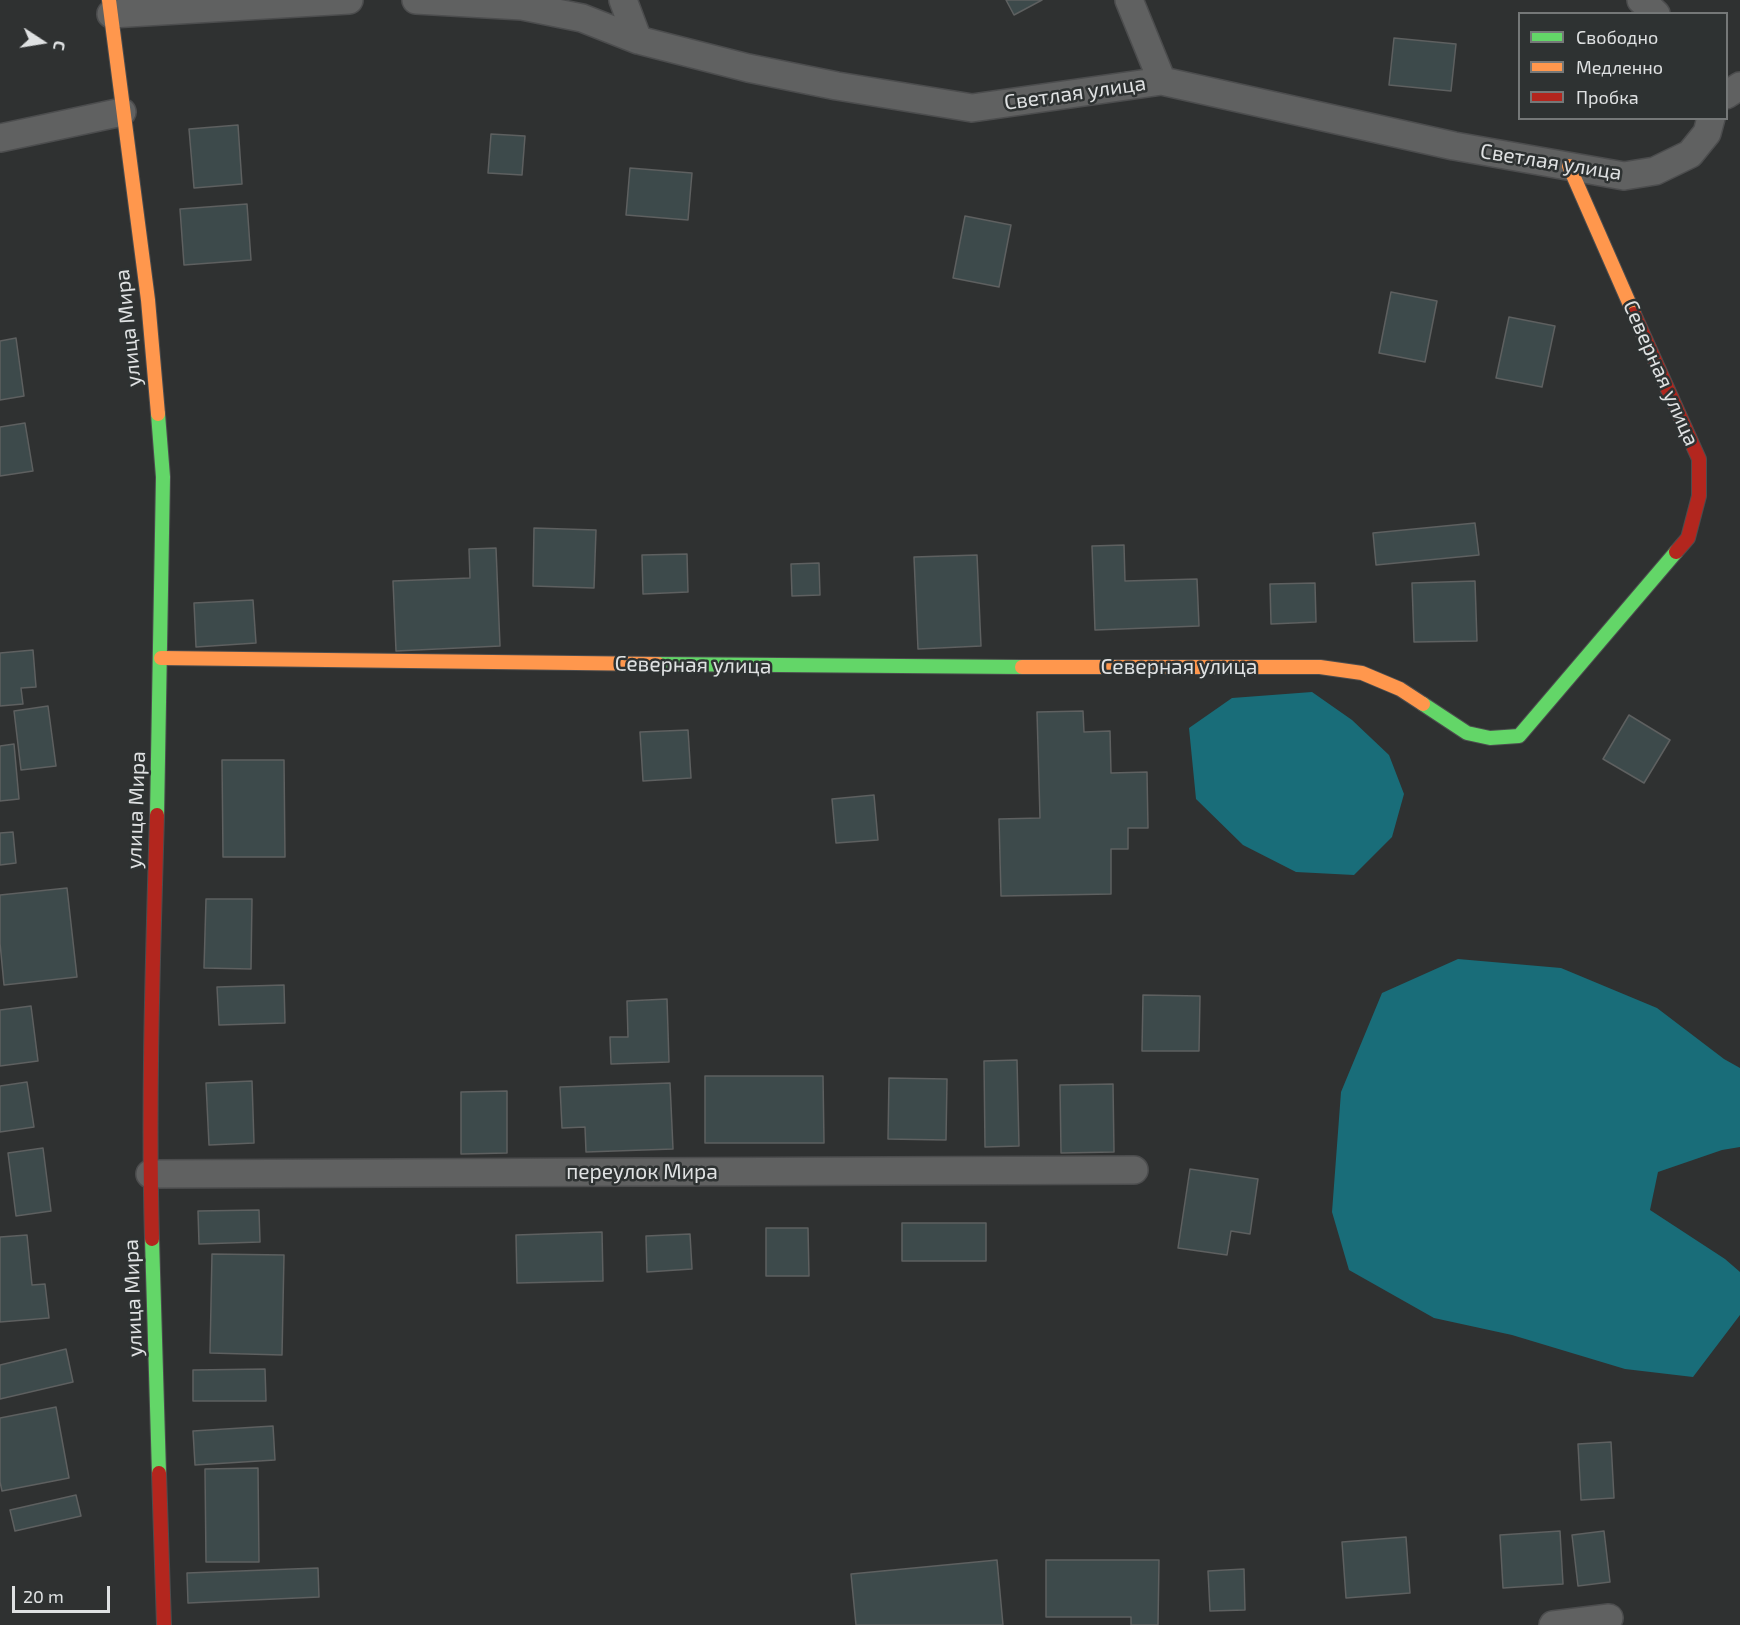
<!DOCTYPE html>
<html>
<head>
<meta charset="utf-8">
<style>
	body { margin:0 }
	#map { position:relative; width:1740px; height:1625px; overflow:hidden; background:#2f3131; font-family:"Exo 2",sans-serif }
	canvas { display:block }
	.legend { position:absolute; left:1518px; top:12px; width:210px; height:108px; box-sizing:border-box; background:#2e3232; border:2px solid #757878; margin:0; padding:8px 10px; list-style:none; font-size:18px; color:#dfe1e2 }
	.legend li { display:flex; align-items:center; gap:12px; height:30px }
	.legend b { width:30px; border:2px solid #757878 }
	.north { position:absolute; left:12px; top:12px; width:60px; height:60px; -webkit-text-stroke:4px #2e3232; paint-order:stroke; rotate:102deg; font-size:16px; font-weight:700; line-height:24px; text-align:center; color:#dfe1e2 }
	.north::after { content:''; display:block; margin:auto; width:21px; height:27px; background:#dfe1e2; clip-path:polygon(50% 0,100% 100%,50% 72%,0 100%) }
	.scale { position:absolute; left:12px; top:1586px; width:98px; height:27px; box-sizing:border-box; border:3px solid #dfe1e2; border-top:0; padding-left:8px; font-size:18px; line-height:21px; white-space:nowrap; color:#dfe1e2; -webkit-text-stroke:4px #2e3232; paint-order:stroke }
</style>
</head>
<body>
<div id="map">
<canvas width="1740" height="1625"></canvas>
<ul class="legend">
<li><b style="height:8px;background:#63d668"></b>Свободно</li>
<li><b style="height:8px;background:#ff974d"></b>Медленно</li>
<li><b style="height:8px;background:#b3261e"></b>Пробка</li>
</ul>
<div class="north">С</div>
<div class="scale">20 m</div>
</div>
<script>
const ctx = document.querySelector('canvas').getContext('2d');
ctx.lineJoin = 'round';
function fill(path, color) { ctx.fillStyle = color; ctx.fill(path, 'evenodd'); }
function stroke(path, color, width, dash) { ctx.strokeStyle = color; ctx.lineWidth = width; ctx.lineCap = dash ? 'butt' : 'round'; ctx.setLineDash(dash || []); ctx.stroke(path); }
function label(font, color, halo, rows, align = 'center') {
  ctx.font = font + ' "Exo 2",sans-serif'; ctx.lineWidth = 5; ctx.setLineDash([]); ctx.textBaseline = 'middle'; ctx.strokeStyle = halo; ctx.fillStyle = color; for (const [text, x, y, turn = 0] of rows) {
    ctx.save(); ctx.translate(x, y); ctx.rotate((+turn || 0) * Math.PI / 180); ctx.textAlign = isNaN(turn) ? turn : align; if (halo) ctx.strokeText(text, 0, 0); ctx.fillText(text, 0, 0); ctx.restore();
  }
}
const forest = new Path2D(`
	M1312,692l40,28 37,35 15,39 -12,43 -38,38 -58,-3 -53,-27 -47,-46 -7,-71 43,-30z
	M1458,959l103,9 96,40 67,51 16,9v79l-18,3 -64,22 -8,38 75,49 15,13v43l-47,62 -68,-8 -113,-34 -78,-17 -85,-48 -17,-58 9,-120 41,-99z`);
const building = new Path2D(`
	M1006,0h36l-28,15z
	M1394,38l62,6 -5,47 -62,-6z
	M238,125l4,59 -48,4 -5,-59z
	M491,134l34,2 -3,39 -34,-2z
	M630,168l62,5 -4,47 -62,-5z
	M247,204l4,56 -67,5 -4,-56z
	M965,216l46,9 -12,62 -46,-9z
	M1391,292l46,9 -12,61 -46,-9z
	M1509,317l46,9 -13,61 -46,-9z
	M16,338l8,58 -24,4v-59z
	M25,423l8,48 -33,5v-49z
	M1475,523l4,32 -103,10 -3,-32z
	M534,528l62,2 -2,58 -61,-2z
	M1124,545l1,36 72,-2 2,47 -104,4 -3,-84z
	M496,548l4,98 -104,5 -3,-70 77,-3 -1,-29z
	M687,554l1,38 -45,2 -1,-39z
	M977,555l4,91 -63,3 -4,-92z
	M819,563l1,32 -28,1 -1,-32z
	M1475,581l2,60 -63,1 -2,-59z
	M1315,583l1,39 -45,2 -1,-40z
	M253,600l3,43 -60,4 -2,-44z
	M33,650l3,37 -15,1 2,16 -23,2v-53z
	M48,706l8,60 -35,4 -7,-59z
	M1083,711l1,21 26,-1 1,42 36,-1 1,56h-20v21h-17v45l-110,2 -2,-77 41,-1 -3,-106z
	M1629,715l41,25 -26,43 -41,-24z
	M688,730l3,48 -48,3 -3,-49z
	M14,744l5,55 -19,2v-55z
	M222,760h62l1,97h-62z
	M874,795l4,45 -42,3 -4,-44z
	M13,832l3,31 -16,2v-32z
	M67,888l10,89 -73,8 -4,-42v-48z
	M206,899h46l-1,70 -47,-1z
	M284,985l1,38 -66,2 -2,-38z
	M1143,995l57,1 -1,55h-57z
	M667,999l2,63 -58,2 -1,-27h18l-1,-36z
	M31,1006l7,55 -38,5v-56z
	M1017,1060l2,86 -34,1 -1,-86z
	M705,1076h118l1,67h-119z
	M889,1078l58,1 -1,61 -58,-1z
	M252,1081l2,62 -45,2 -3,-62z
	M27,1082l7,45 -34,5v-46z
	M670,1083l3,66 -87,3 -1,-25 -23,1 -2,-41z
	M1113,1084l1,68 -53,1 -1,-68z
	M507,1091v62l-46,1v-62z
	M43,1148l8,63 -35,5 -8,-63z
	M1190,1169l68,10 -8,55 -19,-3 -4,24 -49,-7z
	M259,1210l1,32 -61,2 -1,-33z
	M902,1223h84v38h-84z
	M766,1228h42l1,48h-43z
	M602,1232l1,49 -86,2 -1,-48z
	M690,1234l2,35 -45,3 -1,-36z
	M27,1235l5,50 13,-1 4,34 -49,4v-85z
	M212,1254l72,1 -2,100 -72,-2z
	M66,1349l7,33 -73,17v-34z
	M265,1369l1,32h-73v-31z
	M56,1407l13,71 -67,13 -2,-9v-64z
	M273,1426l2,34 -80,5 -2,-34z
	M1611,1442l3,56 -33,2 -3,-56z
	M258,1468l1,94h-53l-1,-93z
	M76,1495l5,21 -66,15 -5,-21z
	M1560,1531l3,53 -60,4 -3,-53z
	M1604,1531l6,51 -32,4 -6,-51z
	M1406,1537l4,56 -64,5 -4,-56z
	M997,1560l6,65h-147l-5,-51z
	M1046,1560h113l-1,65h-27v-8h-85z
	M318,1568l1,29 -131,6 -1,-30z
	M1244,1569l1,41 -35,1 -2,-40z`);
const street = new Path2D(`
	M416,0l106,6 60,12 56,22 110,28 89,18 135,22 190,-27 292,65 170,30 31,-5 35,-17 17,-21 4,-15
	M623,0l15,40
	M1129,0l33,81
	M1641,0l15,14
	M111,14l238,-14
	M1726,95l14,-9
	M0,138l122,-26
	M150,1174l984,-4
	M1553,1625l56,-7`);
const fast = new Path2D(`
	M658,664l364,3
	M1423,704l44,29 23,5 29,-2 157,-184
	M157,815l6,-338 -5,-63
	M152,1239l7,234`);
const slow = new Path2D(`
	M109,0l39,300 10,114
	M1569,166l65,148
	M161,658l497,6
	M1022,667h298l42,6 38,16 23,15`);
const jam = new Path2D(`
	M1634,314l65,145v37l-11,42 -12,14
	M152,1239c-4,-141 1,-283 5,-424
	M159,1473l5,152`);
const streetNames = [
	["Светлая улица",1075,93,-8],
	["Светлая улица",1551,162,9],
	["улица Мира",128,328,-96],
	["Северная улица",1661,373,66],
	["Северная улица",693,665,1],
	["Северная улица",1179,667],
	["улица Мира",136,810,-88],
	["переулок Мира",642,1172],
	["улица Мира",133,1298,-92]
];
fill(forest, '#196d79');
fill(building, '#3d4a4b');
stroke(building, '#5e6060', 1.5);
stroke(street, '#4c4d4e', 30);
stroke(fast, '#4c4d4e', 16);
stroke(slow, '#4c4d4e', 16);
stroke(jam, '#4c4d4e', 16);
stroke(street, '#606161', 27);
stroke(fast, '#63d668', 14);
stroke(slow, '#ff974d', 14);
stroke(jam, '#b3261e', 14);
label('21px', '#dfe1e2', '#2e3232', streetNames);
</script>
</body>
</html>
